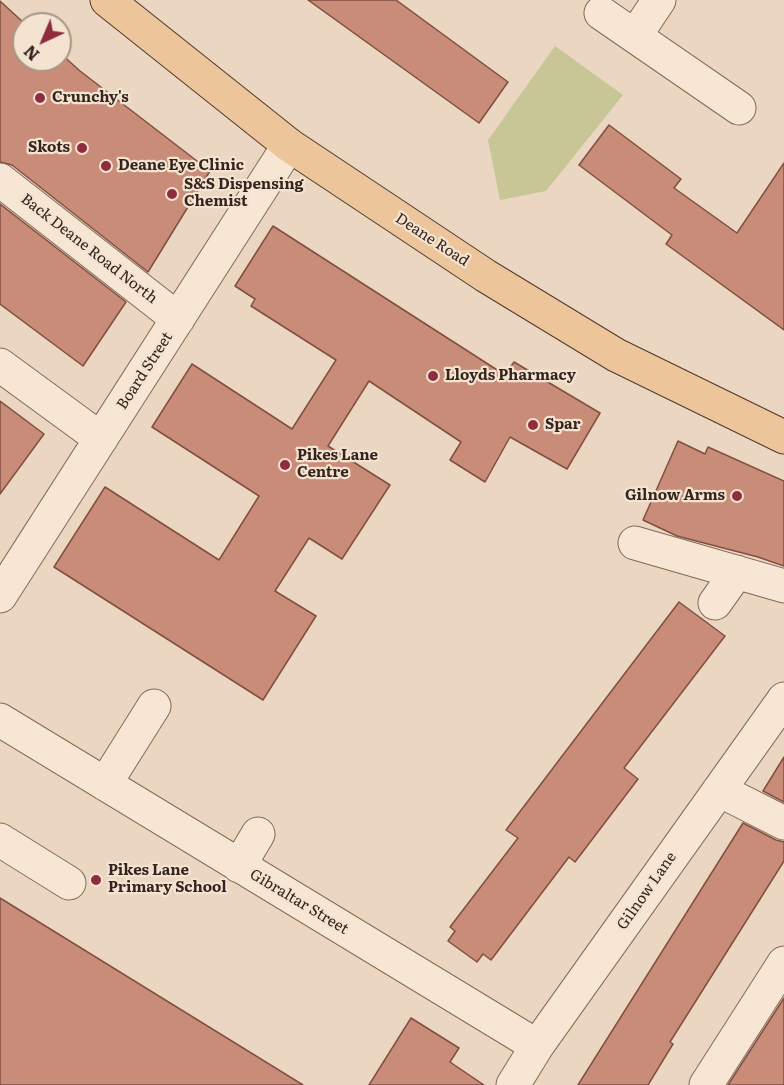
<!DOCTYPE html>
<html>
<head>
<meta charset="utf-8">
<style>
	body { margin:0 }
	#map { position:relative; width:784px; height:1085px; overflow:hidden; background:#ebd7c1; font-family:Literata,serif }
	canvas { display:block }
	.north { position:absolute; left:12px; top:12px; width:60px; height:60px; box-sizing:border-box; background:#f3e3d0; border:2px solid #a79788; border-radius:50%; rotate:224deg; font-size:16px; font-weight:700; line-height:24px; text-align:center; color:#34241d }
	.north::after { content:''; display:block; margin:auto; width:21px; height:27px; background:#8f2d3f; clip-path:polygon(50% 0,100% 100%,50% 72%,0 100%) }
</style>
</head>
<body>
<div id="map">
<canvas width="784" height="1085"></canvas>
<div class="north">N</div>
</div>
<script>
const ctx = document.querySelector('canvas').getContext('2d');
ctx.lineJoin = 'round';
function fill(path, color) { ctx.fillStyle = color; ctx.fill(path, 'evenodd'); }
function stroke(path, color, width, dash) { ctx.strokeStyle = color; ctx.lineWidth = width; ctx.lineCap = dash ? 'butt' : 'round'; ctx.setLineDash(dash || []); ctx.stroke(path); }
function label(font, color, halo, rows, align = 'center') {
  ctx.font = font + ' Literata,serif'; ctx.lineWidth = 4.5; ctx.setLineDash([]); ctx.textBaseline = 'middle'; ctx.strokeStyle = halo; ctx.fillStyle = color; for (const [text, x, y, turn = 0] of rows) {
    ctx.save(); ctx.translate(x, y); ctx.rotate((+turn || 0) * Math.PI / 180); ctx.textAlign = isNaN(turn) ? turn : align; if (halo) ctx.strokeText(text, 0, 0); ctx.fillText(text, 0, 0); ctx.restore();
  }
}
const green = new Path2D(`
	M555,46l68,49 -77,96 -46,9 -12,-60z`);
const building = new Path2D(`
	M308,0h88l112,82 -29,41z
	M0,1l25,23 -1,36h36v-7l20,18 130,100 -62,101 -136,-107 -12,-3z
	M609,125l72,54 -7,9 63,45 47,-70v167l-118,-86 6,-9 -93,-70z
	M0,204l126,98 -43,64 -83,-62z
	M273,226l232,149 9,-13 86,51 -33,56 -57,-32 -25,45 -35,-22 11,-18 -92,-61 -41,65 62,39 -48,74 -33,-21 -34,53 41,25 -53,84 -209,-133 51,-80 114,73 40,-64 -107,-69 40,-63 100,65 44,-69 -85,-54 4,-7 -20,-13z
	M0,401l44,33 -44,60z
	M678,441l27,13 3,-7 76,34v85l-26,-9 -81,-21 -34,-16z
	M679,602l46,34 -101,132 14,11 -63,83 -6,-5 -78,103 -8,-6 -6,8 -29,-21 7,-10 -5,-4 68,-89 -12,-8z
	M784,757v45l-21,-11z
	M743,823l33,17 8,2v19l-114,181 3,2 -25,41h-70z
	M0,898l303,187h-303z
	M784,998v87h-56z
	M411,1018l48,30 -9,14 34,23h-115z`);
const minor = new Path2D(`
	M601,13l138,95
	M635,36l24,-36
	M0,180l178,139
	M0,365l101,74
	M635,543l149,43
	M0,596l289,-451
	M715,603l22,-31
	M0,720l537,326
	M105,784l49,-78
	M719,790l65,33
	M0,840l69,43
	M239,866l19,-32
	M513,1085l24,-39 247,-347
	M706,1085l78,-122`);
const major = new Path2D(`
	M107,0l182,145 197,131 130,79 168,82`);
const markers = [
	[40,98,6,"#8f2d3f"],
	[82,148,6,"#8f2d3f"],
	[106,166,6,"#8f2d3f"],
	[172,194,6,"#8f2d3f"],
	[433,376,6,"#8f2d3f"],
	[533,425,6,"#8f2d3f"],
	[285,465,6,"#8f2d3f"],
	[737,496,6,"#8f2d3f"],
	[96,880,6,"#8f2d3f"]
];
const poiNames = [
	["Crunchy's",52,98],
	["Skots",70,148,"right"],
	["Deane Eye Clinic",118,166],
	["S&S Dispensing",184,185],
	["Chemist",184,202],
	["Lloyds Pharmacy",445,376],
	["Spar",545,425],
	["Pikes Lane",297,456],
	["Centre",297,473],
	["Gilnow Arms",725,496,"right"],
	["Pikes Lane",108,871],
	["Primary School",108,888]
];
const streetNames = [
	["Deane Road",432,240,33],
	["Back Deane Road North",89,249,38],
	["Board Street",145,371,-57],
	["Gilnow Lane",647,891,-55],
	["Gibraltar Street",299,902,31]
];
fill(green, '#c8c596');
fill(building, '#c88c79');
stroke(building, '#814f41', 1.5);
stroke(minor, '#84695a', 35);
stroke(major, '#51382e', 35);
stroke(minor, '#f7e6d4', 33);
stroke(major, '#edc59a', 33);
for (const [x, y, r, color] of markers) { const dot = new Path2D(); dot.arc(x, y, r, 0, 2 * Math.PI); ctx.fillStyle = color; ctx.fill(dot); stroke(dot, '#f3e3d0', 2); }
label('bold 15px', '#34241d', '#f3e3d0', poiNames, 'left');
label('15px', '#34241d', '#f3e3d0', streetNames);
</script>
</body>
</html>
